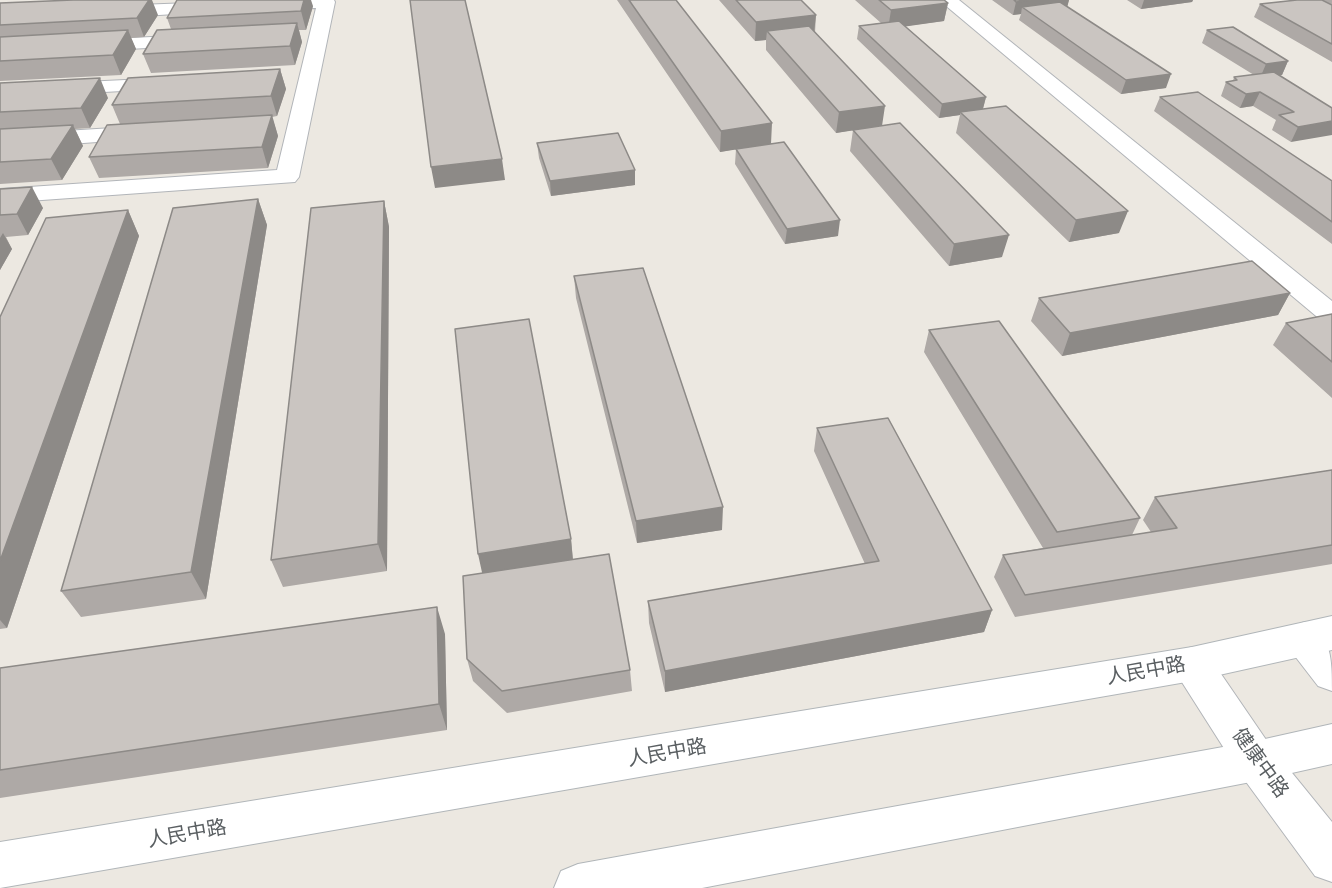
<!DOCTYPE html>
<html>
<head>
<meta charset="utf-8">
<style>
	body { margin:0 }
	canvas { display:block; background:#ece8e1 }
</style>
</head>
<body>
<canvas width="1332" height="888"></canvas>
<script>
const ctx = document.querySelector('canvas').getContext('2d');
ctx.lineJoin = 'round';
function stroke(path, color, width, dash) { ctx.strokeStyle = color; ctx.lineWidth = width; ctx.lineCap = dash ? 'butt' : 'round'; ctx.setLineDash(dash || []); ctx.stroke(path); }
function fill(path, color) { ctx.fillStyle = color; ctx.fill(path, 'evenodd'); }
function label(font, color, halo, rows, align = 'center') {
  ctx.font = font + ' Quicksand,"Noto Sans SC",sans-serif'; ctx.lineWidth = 4.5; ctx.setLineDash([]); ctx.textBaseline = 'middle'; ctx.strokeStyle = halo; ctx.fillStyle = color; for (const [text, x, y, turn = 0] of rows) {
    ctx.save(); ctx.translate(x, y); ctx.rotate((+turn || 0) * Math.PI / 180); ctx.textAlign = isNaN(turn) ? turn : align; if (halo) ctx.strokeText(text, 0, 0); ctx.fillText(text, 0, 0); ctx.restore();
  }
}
const minor = new Path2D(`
	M261,0h73l1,2 -36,175 -4,5 -295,21v-14l277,-19 39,-162 -49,1 -6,-1 -3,-4z
	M939,0h20l373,301v23l-10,-3z
	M216,2l6,1 3,4 -3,4 -110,7 -7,-2 -2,-4 2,-4 7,-2z
	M195,35l7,2 3,4 -3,4 -202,11v-12z
	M167,78l7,2 3,4 -3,4 -174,10v-12z
	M145,126l8,2 3,5 -3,5 -153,11v-14z`);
const tertiary = new Path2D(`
	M1305,622c27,13 27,38 27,69l-14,-5 -27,-35 -6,-12 6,-12z
	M1192,647l14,5 65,95 61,75v60l-17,-6 -74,-101 -63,-99 -6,-12 6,-12z`);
const secondary = new Path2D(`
	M1332,616v34l-140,31 -1192,207v-46l1192,-195z
	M1332,724v40l-76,17 -554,107h-148l7,-17 17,-7 678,-123z`);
const wall = new Path2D(`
	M617,0h59l95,144 67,92 -53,8 -50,-80 1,-15 -16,3z
	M719,0h82l15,15 -1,18 67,93 120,131 -53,9 -99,-115 3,-21 -17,3 -70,-83v-10l-11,1z
	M855,0h89l4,3 -4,18 -39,5 81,71 -3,12 136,124 -50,9 -113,-109 4,-18 -21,3 -82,-79 2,-13 22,-3z
	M992,0h77l-2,6 99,82 -45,6 -102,-74 2,-6 -8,1z
	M1127,0h66l-1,2 -51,7z
	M1324,0h8v62l-78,-45 6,-13z
	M0,3l158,12 -14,22 -13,1 5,11 -15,26 -121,6z
	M313,6l-7,24h-7l3,12 -7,23 -144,8 -8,-19 28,-25 -4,-11z
	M1207,30l81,31 -6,14h-3l53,33 -41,34 -19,-12 4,-10 -23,-14 -13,2 -19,-12 5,-14 7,-1 1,-4 20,-2 -52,-32z
	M280,69l6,20 -9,27 -5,1 6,19 -10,32 -169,10 -10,-21 31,-33 -8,-19z
	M0,83l108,15 -18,30 -15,1 8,17 -21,34 -62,4z
	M1160,97l172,84v63l-178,-133z
	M537,143l98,27v15l-84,11 -12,-38z
	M0,189l43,19 -15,27 -22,2 6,12 -12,21z
	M258,199l9,26 -61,374 -125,18 -20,-26z
	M384,201l5,26 -2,344 -104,16 -12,-27z
	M128,210l11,26 -132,392 -7,1v-312z
	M574,276l148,254 -85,13 -61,-245z
	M1290,293l-12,22 -216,41 -31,-35 8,-23z
	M1332,314v84l-59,-53 13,-22z
	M929,330l211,188 -8,17 19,-3 -8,-12 12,-23 177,-27v94l-317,53 -21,-40 9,-22 40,-7 -119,-196z
	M817,428l175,182 -8,22 -319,60 -16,-69 -1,-22 217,-37 -51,-113z
	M571,539l2,20 57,111 2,21 -125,22 -34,-32 -6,-22 15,-86z
	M445,634l2,96 -447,68v-130z`);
const shadedWall = new Path2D(`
	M149,0h3l6,15 -14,22 -7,-19z
	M304,0h7l2,6 -7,24 -5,-19z
	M1031,0h38l-2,8 -45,-1 -1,7 -8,1 3,-13z
	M1144,0h49l-1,2 -51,7z
	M948,3l-4,18 -56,8 3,-19z
	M816,15l-2,18 -47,-2 -1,9 -11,1 1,-19z
	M297,23l5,19 -7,23 -5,-19z
	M128,30l8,19 -15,26 -8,-20z
	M1288,61l-6,14 -22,3 6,-14z
	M280,69l6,20 -9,27 -6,-20z
	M1171,74l-5,14 -45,6 5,-14z
	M100,78l8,20 -18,30 -9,-20z
	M1260,92l-7,14 -13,2 6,-14z
	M986,97l-4,15h-22v3l-21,3 3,-14z
	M885,106l-3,20 -46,7 3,-21z
	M272,115l6,21 -10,32 -6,-21z
	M1332,121v14l-41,7 7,-15z
	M772,123l-1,21 -51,8 1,-21z
	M73,125l10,21 -21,34 -11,-21z
	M502,159l3,21 -70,8 -4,-21z
	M635,170v15l-84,11 -1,-15z
	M32,187l11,21 -15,27 -11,-21z
	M258,199l9,26 -61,374 -15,-27z
	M384,201l5,26 -2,344 -9,-27z
	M128,210l11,26 -132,392 -7,-8v-59z
	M1128,211l-9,22 -50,9 7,-22z
	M840,220l-2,16 -53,8 2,-15z
	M3,233l9,16 -12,21v-32z
	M1009,235l-7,22 -53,9 5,-22z
	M1290,293l-12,22 -216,41 8,-23z
	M723,507l-1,23 -85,13 -1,-22z
	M571,539l2,23 -90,15 -5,-23z
	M437,607l8,27 2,96 -8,-26z
	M992,610l-8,22 -319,60v-21z`);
const building = new Path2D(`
	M73,0h76l-12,18 -137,7v-22z
	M177,0h127l-3,11 -134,7z
	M410,0h55l37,159 -71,8z
	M629,0h47l96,123 -51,8z
	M736,0h65l15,15 -60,7z
	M879,0h65l4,3 -57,7z
	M1014,0h17l-15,2z
	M1297,0h25l10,5v39l-72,-40z
	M1060,2l111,72 -45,6 -104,-73z
	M899,21l87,76 -44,7 -83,-78z
	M297,23l-7,23 -147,8 14,-24z
	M809,26l76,80 -46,6 -72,-81z
	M1233,27l55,34 -22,3 -59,-34z
	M128,30l-15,25 -113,6v-24z
	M280,69l-9,27 -159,9 16,-27z
	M1274,72l58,36v13l-34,6 -19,-12 15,-3 -34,-20 -14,2 -20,-12 11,-2 -3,-3z
	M100,78l-19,30 -81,4v-29z
	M1198,92l134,89v41l-172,-125z
	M1006,106l122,105 -52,9 -116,-108z
	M272,115l-10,32 -173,10 18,-32z
	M900,123l109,112 -55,9 -101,-114z
	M73,125l-22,34 -51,3v-33z
	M618,133l17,37 -85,11 -13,-38z
	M784,142l56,78 -53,9 -51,-80z
	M32,187l-15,27 -17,1v-26z
	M258,199l-67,373 -130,19 112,-383z
	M384,201l-6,343 -107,16 40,-352z
	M128,210l-128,351v-244l46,-99z
	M1252,261l38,32 -220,40 -31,-35z
	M643,268l80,239 -87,14 -62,-245z
	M1332,314v48l-46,-39z
	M529,319l42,220 -93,15 -23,-225z
	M999,321l141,197 -83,14 -128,-202z
	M888,418l104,192 -327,61 -17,-70 231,-40 -62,-133z
	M1332,470v75l-307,50 -22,-40 174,-27 -22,-31z
	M609,554l21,116 -128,21 -35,-32 -4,-83z
	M437,607l2,97 -439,66v-102z`);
const nearStreetnames = [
	["人民中路",1146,671,-10],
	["人民中路",667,753,-10],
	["健康中路",1260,763,54],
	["人民中路",187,834,-10]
];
stroke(minor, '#b2b5b9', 2);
stroke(tertiary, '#b2b5b9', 2);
stroke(secondary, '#b1b6b9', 2);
fill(minor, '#fff');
fill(tertiary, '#fff');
fill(secondary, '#fff');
fill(wall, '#aea9a6');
fill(shadedWall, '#8d8a87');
fill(building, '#cac5c1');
stroke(building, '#8d8a87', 1.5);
label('20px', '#5a5f62', '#fff', nearStreetnames);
</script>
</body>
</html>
